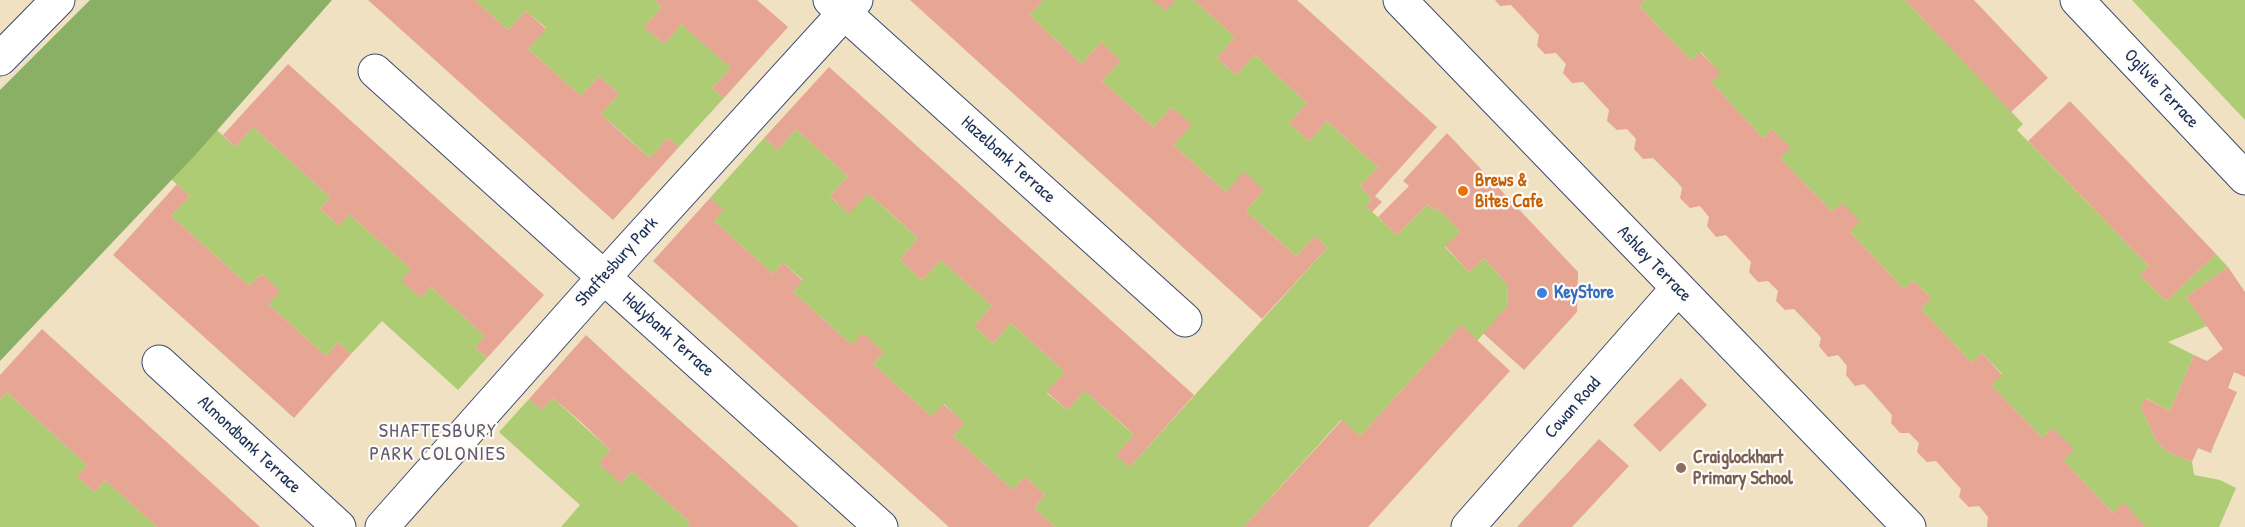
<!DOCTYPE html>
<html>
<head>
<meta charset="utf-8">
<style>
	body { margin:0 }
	canvas { display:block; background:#efe1c2 }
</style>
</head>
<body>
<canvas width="2245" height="527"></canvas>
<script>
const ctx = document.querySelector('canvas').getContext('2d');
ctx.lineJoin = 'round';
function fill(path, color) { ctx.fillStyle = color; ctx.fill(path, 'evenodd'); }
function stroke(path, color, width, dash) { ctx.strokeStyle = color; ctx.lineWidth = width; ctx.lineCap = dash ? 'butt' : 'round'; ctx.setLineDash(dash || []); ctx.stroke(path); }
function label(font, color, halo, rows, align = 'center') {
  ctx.font = font + ' "Patrick Hand",sans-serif'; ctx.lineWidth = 4.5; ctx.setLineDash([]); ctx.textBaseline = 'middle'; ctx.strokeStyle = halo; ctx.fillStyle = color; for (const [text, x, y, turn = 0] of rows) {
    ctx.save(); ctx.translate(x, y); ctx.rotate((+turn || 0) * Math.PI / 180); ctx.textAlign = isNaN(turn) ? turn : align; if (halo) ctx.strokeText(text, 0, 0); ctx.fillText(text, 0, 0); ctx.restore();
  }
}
const green = new Path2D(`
	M475,0h180l7,7 -18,20 20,17 18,-20 49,44 -19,20 12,10 -45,49 -11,-9 -18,20 -49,-44 18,-20 -20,-18 -18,20 -53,-47 18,-21 -20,-17 -18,19z
	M1043,0h151l41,37 -18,21 19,17 19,-20 52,48 -18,20 20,18 18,-20 51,46 -18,19 12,12 -6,8 31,29 31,-31 7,7 3,-3 22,24 -15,15 24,25 15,-14 23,26 1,22 -31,35 -16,-16 -101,111 -19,-16 -97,107h-189l-21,-19 11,-13 -20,-18 -12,13 -60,-54 11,-13 -20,-19 -12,13 -59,-53 11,-12 -11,-10 -21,3 -59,-53 10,-12 -20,-17 -10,11 -59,-53 9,-11 -13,-12 54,-60 14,12 18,-21 52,47 -18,20 8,8 30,-11 50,45 -18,22 22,20 19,-20 51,46 -18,20 19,17 18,-20 54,49 -18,21 20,17 18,-19 49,44 -17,19 13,13 197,-219 -12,-12 -19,20 -50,-45 18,-21 -38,2 -53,-47 18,-20 -19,-18 -19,20 -51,-46 19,-20 -20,-19 -19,22 -53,-49z
	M1645,0h260l118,124 -6,6 132,136 -9,9 26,26 50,-47 12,13 -42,30 21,29 -39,16 26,13 -24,56 -24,-13 -5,10 16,34 8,8 27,12 2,13 26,5 16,8 -17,39h-73l-22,-23 -11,9 -50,-53 10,-10 -20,-22 -11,10 -51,-53 11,-11 -20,-21 -10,10 -51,-54 10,-11 -17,-17 -10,8 -54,-57 -7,-29 -11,9 -52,-54 10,-10 -18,-19 -9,9 -52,-56 9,-9 -19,-21 -10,9 -52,-55z
	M2132,0h113v120z
	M253,127l77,70 -10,12 19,17 10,-12 62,55 -9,12 19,17 10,-11 54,49 -10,11 12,11 -29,32 -76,-69 -31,33 -13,-12 -12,14 -58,-52 2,-23 -9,-7 -12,12 -78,-70 19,-20 -19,-17 46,-49 18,17z
	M7,392l80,73 -10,12 18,15 10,-12 52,47h-157v-128z
	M553,398l57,52 -11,13 22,20 11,-12 59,52 -4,4h-126l19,-22 -81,-73 30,-33 12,11z`);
const forest = new Path2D(`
	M90,0h242l-134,152 -198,209v-271z`);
const building = new Path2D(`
	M368,0h107l33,30 18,-19 20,18 -18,20 53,47 18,-20 11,10 9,8 -18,20 26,24 23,20 18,-20 11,9 -66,73z
	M655,0h102l31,27 -64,71 -12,-10 19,-20 -42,-37 -7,-7 -18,20 -20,-17 18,-20z
	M910,0h133l-14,15 53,49 19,-22 20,19 -19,20 51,46 19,-20 20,18 -19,20 53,47 18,-20 20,18 -18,21 42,38 8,7 19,-20 12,12 -65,71z
	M1153,0h23l-10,11z
	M1194,0h103l140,127 -62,69 7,6 -10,10 -6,-6 6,-8 -12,-12 18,-19 -51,-46 -18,20 -20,-18 18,-20 -52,-48 -19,20 -19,-17 18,-21z
	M1495,0h150l-6,6 52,55 9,-9 21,21 -10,9 52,56 9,-9 19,19 -11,10 52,54 11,-9 17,19 -10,10 54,57 10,-8 17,17 -10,11 51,54 10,-10 20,22 -11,10 51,53 11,-10 21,22 -11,10 50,53 11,-10 22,24h-159l1,-10 -4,-5 -5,-6 -10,1 -10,-10 2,-8 -25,-28 -9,1 -10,-10 2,-9 -10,-10h-9l-9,-10 1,-8 -22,-25 -6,-6 -9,2 -9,-11 1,-9 -4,-5 -5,-6 -10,2 -9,-11 2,-8 -4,-5 -23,-24 -9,1 -9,-9 2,-10 -10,-10 -10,1 -9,-10 2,-10 -25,-27 -10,2 -9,-11 2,-9 -9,-11 -10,2 -10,-10 2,-10 -4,-5 -25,-25 -10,1 -9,-10 2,-10 -9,-10 -10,1 -10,-9 2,-11 -26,-28 -11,1 -9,-10 3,-9 -10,-11 -11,1 -8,-8 2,-11 -28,-30 -11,1z
	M1905,0h69l74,78 -37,34z
	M288,64l256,231 -57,63 -12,-11 10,-11 -54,-49 -10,11 -20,-17 10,-12 -62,-55 -10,12 -10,-9 -9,-8 10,-12 -77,-70 -18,20 -12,-12z
	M829,67l365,328 -64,72 -14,-12 18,-20 -6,-6 -43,-38 -18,19 -20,-18 18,-20 -54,-49 -18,20 -19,-17 18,-20 -51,-46 -19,20 -22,-20 18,-22 -23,-21 -27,-24 -19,21 -19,-18 18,-20 -52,-47 -18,21 -14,-12z
	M2070,101l146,153 -50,47 -26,-26 9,-9 -121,-125z
	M1447,133l131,139 -1,40 -53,58 -41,-37 25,-27 -1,-22 -23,-26 -15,14 -24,-26 15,-14 -22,-24 -3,3 -7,-7 -31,31 -19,-18 31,-31 -6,-5z
	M177,184l13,12 -19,20 78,70 12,-12 9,7 10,10 -12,13 58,52 12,-14 13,12 -57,64 -181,-163z
	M710,198l14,12 -10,11 59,53 10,-11 20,18 -10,11 59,53 11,-12 10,9 11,10 -11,12 59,53 11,-13 22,19 -12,13 60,54 12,-13 20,18 -11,13 21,19h-106l-296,-266z
	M2228,267l17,25v85l-11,-5 -6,16 9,4 -24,55 -2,6 -13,-5 -6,14 -27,-12 -8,-8 -16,-34 4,-10 25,13 24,-56 13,6 16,-12 -37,-52z
	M1461,325l49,46 -142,156h-124l98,-107 18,16z
	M42,329l183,166 35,32h-103l-52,-47 -10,12 -18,-15 10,-12 -80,-73 -7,7v-24z
	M586,335l41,38 172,154h-112l4,-4 -59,-52 -11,12 -12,-10 -10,-10 11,-13 -28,-27 -29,-25 -12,12 -12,-11z
	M1681,378l26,27 -47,47 -27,-27z
	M1599,439l30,27 -57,61h-55z`);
const street = new Path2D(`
	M830,0l355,320
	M2077,0l168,178
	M0,59l58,-59
	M375,71l506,456
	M159,362l180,165
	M382,527l222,-250 252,-277
	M1468,527l209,-238`);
const secondary = new Path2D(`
	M1400,0l509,527`);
const markers = [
	[1463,191,6,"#e8710a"],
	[1542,293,6,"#3f7fe0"],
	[1681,468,6,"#8d6e63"]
];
const streetNames = [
	["Ogilvie Terrace",2161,89,47],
	["Hazelbank Terrace",1008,160,42],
	["Shaftesbury Park",617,262,-48],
	["Ashley Terrace",1654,264,46],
	["Hollybank Terrace",668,335,42],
	["Cowan Road",1573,408,-49],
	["Almondbank Terrace",249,445,43]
];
const foodNames = [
	["Brews &",1475,181],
	["Bites Cafe",1475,202]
];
const shopNames = [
	["KeyStore",1554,293]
];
const educationNames = [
	["Craiglockhart",1693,458],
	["Primary School",1693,479]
];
const neighbourhoodNames = [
	["SHAFTESBURY",438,432],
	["PARK COLONIES",438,455]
];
fill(green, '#aecc73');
fill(forest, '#8ab065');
fill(building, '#e7a593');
stroke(street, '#3b4a6d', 35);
stroke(secondary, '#3b4a6d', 35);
stroke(street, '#fff', 33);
stroke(secondary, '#fff', 33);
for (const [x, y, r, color] of markers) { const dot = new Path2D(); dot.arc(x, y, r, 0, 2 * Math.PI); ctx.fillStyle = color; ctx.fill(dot); stroke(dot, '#fdfcf7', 2); }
label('18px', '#1b2f5e', '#fdfcf7', streetNames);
label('bold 18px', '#c56008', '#fdfcf7', foodNames, 'left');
label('bold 18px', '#366cbe', '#fdfcf7', shopNames, 'left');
label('bold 18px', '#785e54', '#fdfcf7', educationNames, 'left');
ctx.letterSpacing = '1.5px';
label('20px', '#625871', '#fdfcf7', neighbourhoodNames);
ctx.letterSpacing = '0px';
</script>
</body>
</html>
